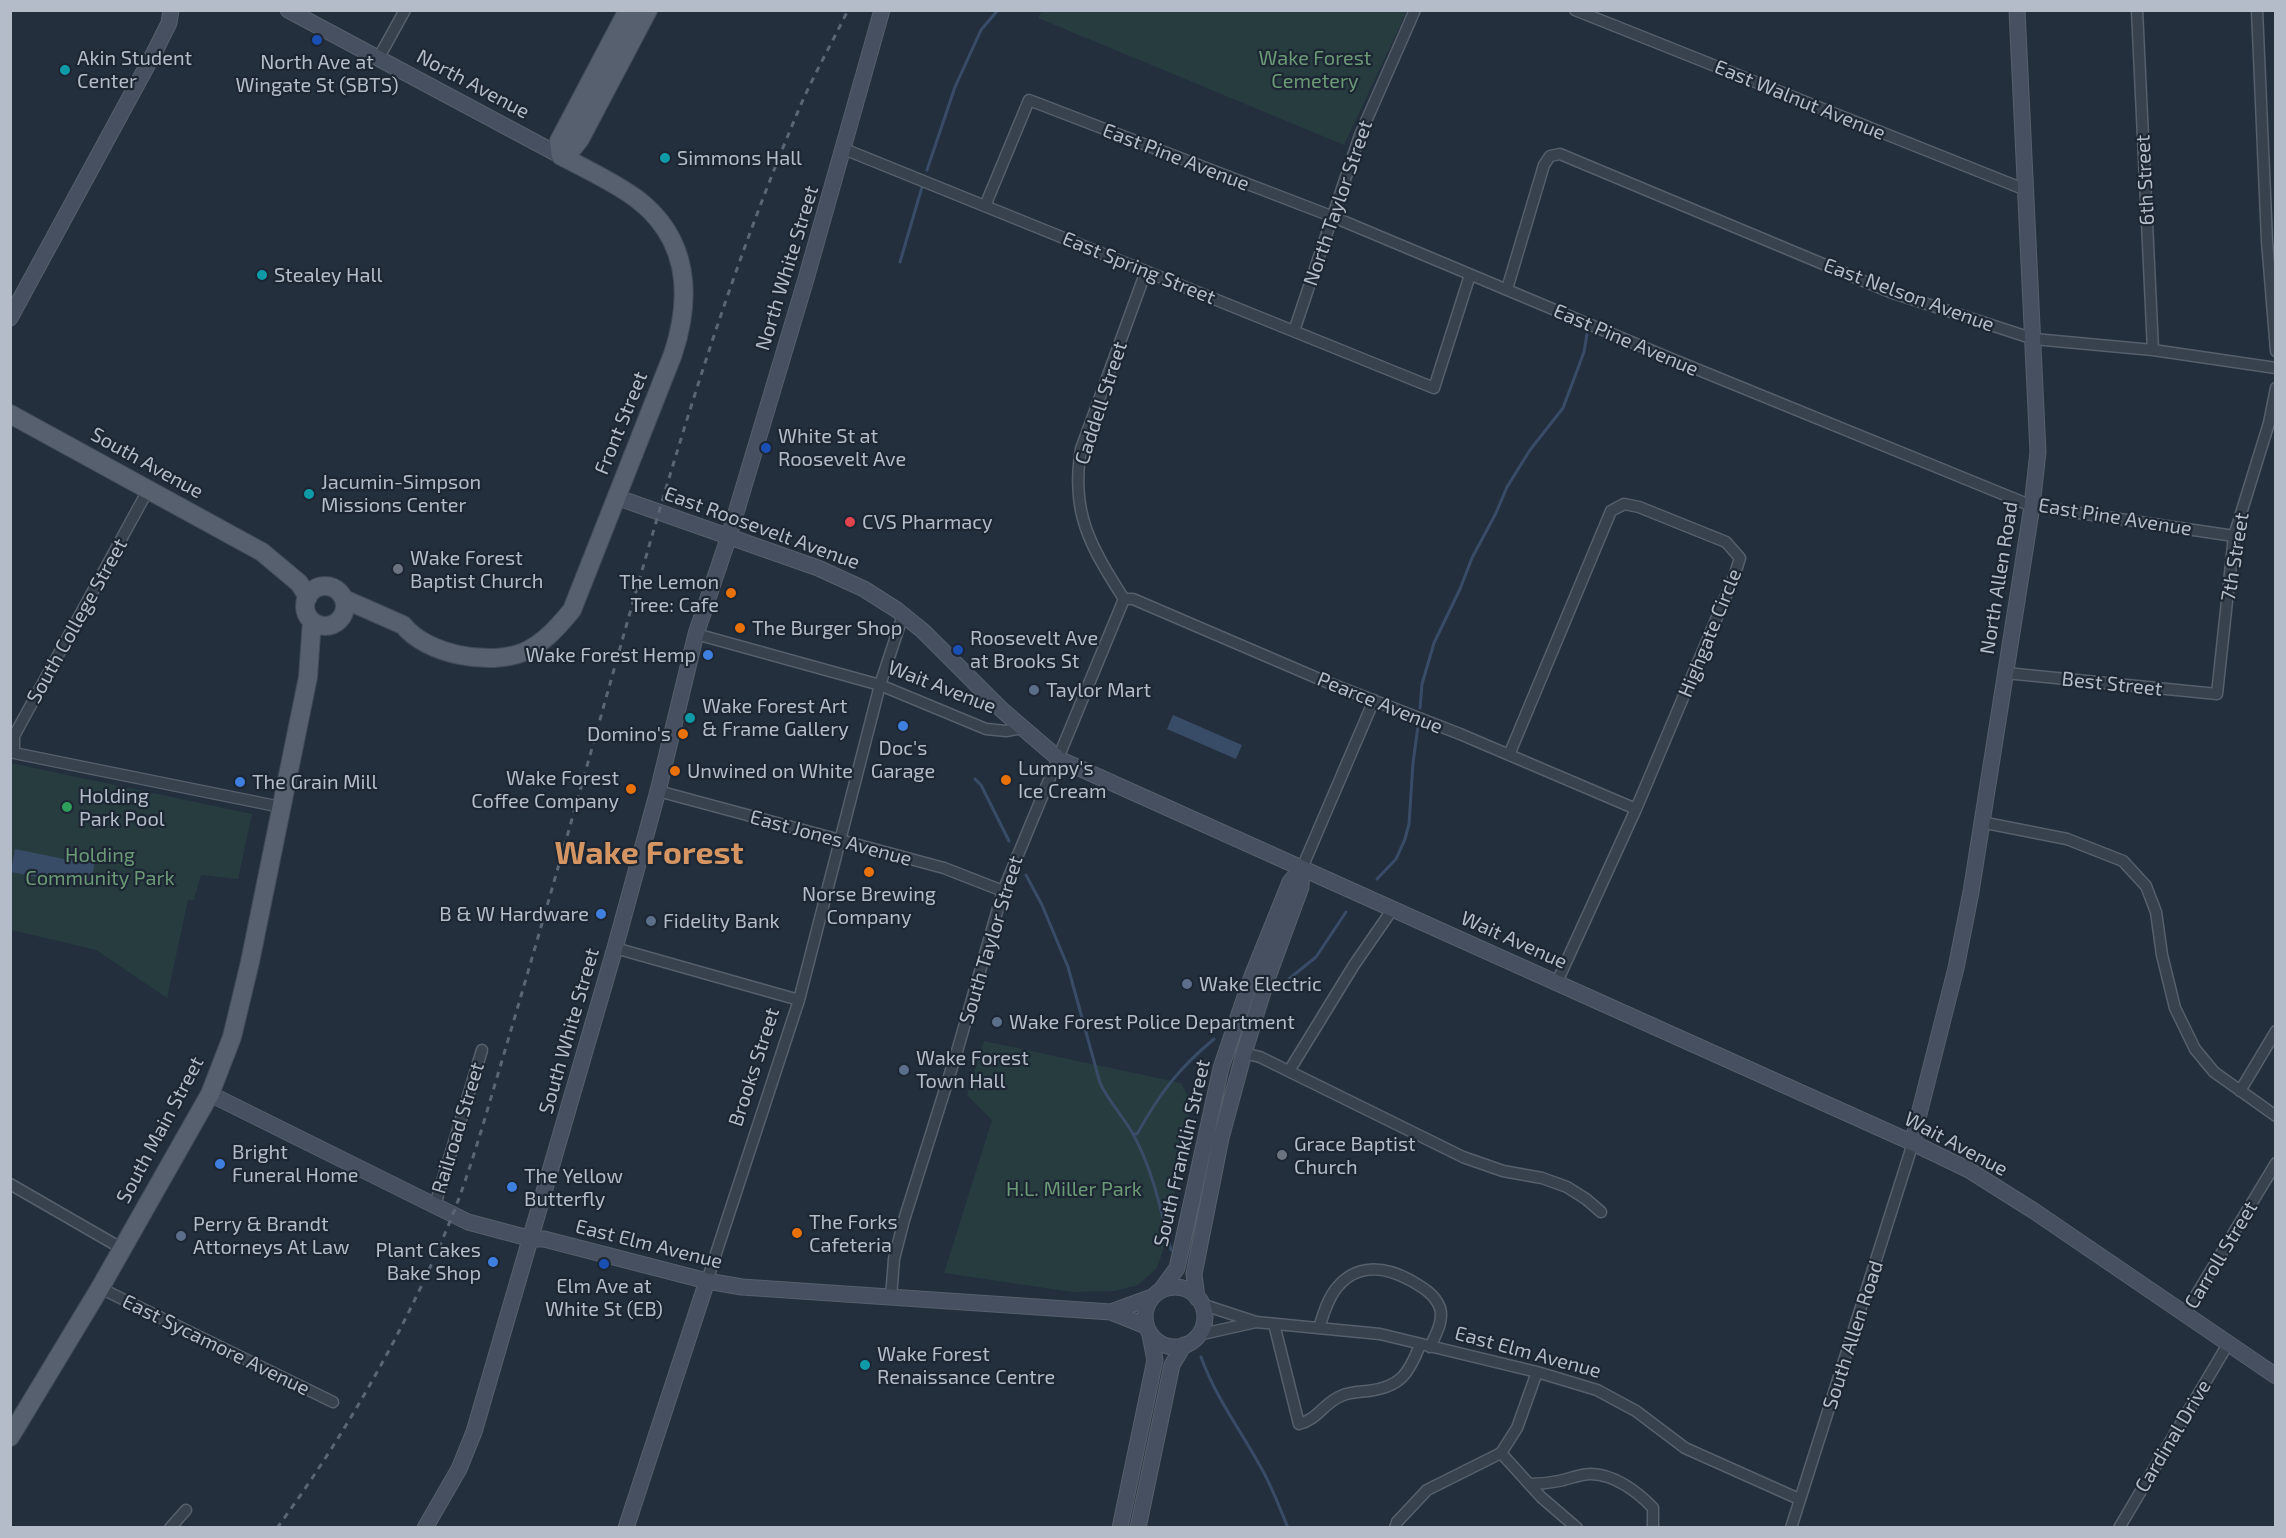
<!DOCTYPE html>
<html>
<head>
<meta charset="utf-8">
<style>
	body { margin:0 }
	#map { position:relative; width:2286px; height:1538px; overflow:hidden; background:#242f3e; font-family:"Exo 2",sans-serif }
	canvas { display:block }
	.frame { position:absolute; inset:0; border:12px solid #b4bcc9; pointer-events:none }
</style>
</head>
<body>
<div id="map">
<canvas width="2286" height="1538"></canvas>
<div class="frame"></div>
</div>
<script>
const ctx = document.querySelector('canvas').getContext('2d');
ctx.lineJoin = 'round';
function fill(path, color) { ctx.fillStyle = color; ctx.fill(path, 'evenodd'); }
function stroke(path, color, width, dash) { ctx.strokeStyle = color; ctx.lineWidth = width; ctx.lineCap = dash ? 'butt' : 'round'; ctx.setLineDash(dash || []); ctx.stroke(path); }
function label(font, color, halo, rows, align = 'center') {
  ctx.font = font + ' "Exo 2",sans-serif'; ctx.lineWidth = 4.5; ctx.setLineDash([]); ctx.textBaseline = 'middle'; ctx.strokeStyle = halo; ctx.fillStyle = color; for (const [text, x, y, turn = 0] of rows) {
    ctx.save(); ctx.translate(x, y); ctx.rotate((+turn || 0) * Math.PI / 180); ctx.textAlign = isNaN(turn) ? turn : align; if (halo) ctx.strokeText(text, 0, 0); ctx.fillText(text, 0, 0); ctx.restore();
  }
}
const green = new Path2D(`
	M1042,11v-1l365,1 -63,134 -306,-127z
	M11,763l241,51 -14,65 -37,-4 -7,25h-6l-21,98 -71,-48 -85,-20z
	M984,1041l197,42 10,19 -26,142 -8,24 -19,17 -24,6 -42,1 -128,-19 48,-153 -25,-25z`);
const water = new Path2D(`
	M1173,715l69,30 -6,14 -69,-30z
	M15,849l59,12 1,-4 20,4 -5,26 -79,-15z`);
const stream = new Path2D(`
	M927,170l28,-83 26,-57 17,-20
	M900,262l22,-75
	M1420,708l2,-24 12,-41 26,-54 12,-31 24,-45 11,-26 23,-37 33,-42 21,-56 4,-24
	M975,779l6,6 28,56
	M1026,875l16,30 26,62 32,116c9,19 23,33 33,51 20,36 28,77 38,116
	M1377,879l19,-20 9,-20 4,-15 4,-61 5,-37
	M1284,983l32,-26 30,-45
	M1133,1134h4c23,-41 41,-65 77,-95
	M1201,1357c14,39 38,71 58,107 12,20 20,42 29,64`);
const street = new Path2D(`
	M1575,10l451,180
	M2137,10l16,340
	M2257,10l10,231 9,110
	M378,59l27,-49
	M844,149l590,239 36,-113
	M985,206l44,-106 302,116 336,141 365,149 202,30
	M1507,289l37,-124 6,-9 10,-2 330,138 144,47 119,11 123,18
	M1294,331l66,-196 55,-125
	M148,490l-134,246v17l267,54
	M1124,599h9l191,82 136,53 176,75
	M1124,599c-33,-52 -54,-86 -43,-150l65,-178
	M696,634l184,51 106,44 20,2 16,-3
	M2006,673l211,21 17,-158 35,-113 7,-35
	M1509,755l102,-244 13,-7 15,3 87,35 14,16 -6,19 -98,232 -79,173
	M658,791l286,77 59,23
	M1981,822l86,17 56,22 23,25 10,26 6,43 13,53 20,41 19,23 62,44
	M1302,868l72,-168
	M615,948l184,52
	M1244,1053l16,4 203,100 40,14 39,7 25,9 19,12 15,13
	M1289,1071l65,-106 38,-55
	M2240,1091l36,-60
	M10,1184l111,64
	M435,1205l47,-155
	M707,1281l92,-281 81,-315 23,-70
	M100,1288l233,114
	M891,1298l3,-39 10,-39 54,-172 45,-157 121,-292
	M1201,1304l55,18 124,12 157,38 60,18 39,21 49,37 114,51
	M2184,1315l92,-152
	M1274,1324l25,100c18,-4 26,-22 42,-28 8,-4 18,-4 27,-5 33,-4 41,-18 52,-46
	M1319,1328c4,-13 8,-27 16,-38 20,-27 49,-24 75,-10 12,7 25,14 30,28 4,13 -5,28 -10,39
	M1198,1335l58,-13
	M1501,1453l40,44 36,31
	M1530,1484c10,0 19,-1 29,-3 10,-2 21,-7 32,-7 23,0 47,18 62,34v20
	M170,1528l16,-18
	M1395,1528l2,-6 30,-32 74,-37 16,-25 20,-56
	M1791,1528l122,-385
	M2119,1528l109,-184`);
const secondary = new Path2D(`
	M288,10l273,146
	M10,318l144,-265 15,-30 2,-13
	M616,497l202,71 46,21 33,21 26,21 79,79 57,49 854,384 56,27 65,41 242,165
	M210,1094l258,128 64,17h12l163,42 35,6 369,25 41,-15
	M1913,1143l4,-21 39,-154 15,-76 61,-386 6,-54 -21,-442
	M1145 1317a30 30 0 1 1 60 0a30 30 0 1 1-60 0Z
	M1161,1290l16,-22 44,-200 31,-92 38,-94 12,-14
	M1197,1298l-3,-24 27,-136 23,-85 22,-71 35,-95 1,-19
	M1111,1312l35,14
	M425,1528l34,-59 15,-37 141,-484 43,-157 38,-157 33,-98 77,-257 76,-269
	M626,1528l81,-247
	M1120,1528l35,-168 -5,-25
	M1138,1528l34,-163 12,-20`);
const primary = new Path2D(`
	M561,156l12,-8 7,-9 68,-129
	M561,156l-2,-15 69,-131
	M10,414l252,138 37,31 9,14
	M305 606a20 20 0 1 1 40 0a20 20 0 1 1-40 0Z
	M344,599l59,26c24,30 86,41 121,27 20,-9 34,-25 48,-42l101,-256c19,-58 16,-115 -36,-155 -23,-17 -51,-30 -76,-43
	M10,1437l90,-149 110,-194 22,-57 18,-75 58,-285 4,-56`);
const rail = new Path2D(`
	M277,1528c70,-95 132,-205 176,-314 18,-46 31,-93 45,-140 22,-74 43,-147 64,-220 71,-247 133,-497 232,-733 15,-38 36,-74 54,-111`);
const markers = [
	[317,40,6,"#1a4fb4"],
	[65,70,6,"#0f9aa8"],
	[665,158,6,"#0f9aa8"],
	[262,275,6,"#0f9aa8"],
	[766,448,6,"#1a4fb4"],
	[309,494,6,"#0f9aa8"],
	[850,522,6,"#e0444e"],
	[398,569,6,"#6b7280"],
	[731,593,6,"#e8710a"],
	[740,628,6,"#e8710a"],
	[958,650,6,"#1a4fb4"],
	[708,655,6,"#3f7fe0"],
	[1034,690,6,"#5c6f8a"],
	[690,718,6,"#0f9aa8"],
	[903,726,6,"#3f7fe0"],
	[683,734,6,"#e8710a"],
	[675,771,6,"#e8710a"],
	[1006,780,6,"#e8710a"],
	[240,782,6,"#3f7fe0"],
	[631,789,6,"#e8710a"],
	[67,807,6,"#2e9e5b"],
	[869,872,6,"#e8710a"],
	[601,914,6,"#3f7fe0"],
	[651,921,6,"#5c6f8a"],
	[1187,984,6,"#5c6f8a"],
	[997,1022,6,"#5c6f8a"],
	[904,1070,6,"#5c6f8a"],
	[1282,1155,6,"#6b7280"],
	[220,1164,6,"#3f7fe0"],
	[512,1187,6,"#3f7fe0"],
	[797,1233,6,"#e8710a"],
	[181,1236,6,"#5c6f8a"],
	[493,1262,6,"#3f7fe0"],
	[604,1264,6,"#1a4fb4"],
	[865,1365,6,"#0f9aa8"]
];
const poiNames = [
	["Akin Student",77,58],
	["Center",77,81],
	["North Ave at",317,62,"center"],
	["Wingate St (SBTS)",317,85,"center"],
	["Simmons Hall",677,158],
	["Stealey Hall",274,275],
	["White St at",778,436],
	["Roosevelt Ave",778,459],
	["Jacumin-Simpson",321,482],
	["Missions Center",321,505],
	["CVS Pharmacy",862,522],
	["Wake Forest",410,558],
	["Baptist Church",410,581],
	["The Lemon",719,582,"right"],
	["Tree: Cafe",719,605,"right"],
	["The Burger Shop",752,628],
	["Roosevelt Ave",970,638],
	["at Brooks St",970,661],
	["Wake Forest Hemp",696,655,"right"],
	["Taylor Mart",1046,690],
	["Wake Forest Art",702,706],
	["& Frame Gallery",702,729],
	["Domino's",671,734,"right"],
	["Doc's",903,748,"center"],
	["Garage",903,771,"center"],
	["Lumpy's",1018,768],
	["Ice Cream",1018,791],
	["Unwined on White",687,771],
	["Wake Forest",619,778,"right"],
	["Coffee Company",619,801,"right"],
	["The Grain Mill",252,782],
	["Holding",79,796],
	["Park Pool",79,819],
	["Norse Brewing",869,894,"center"],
	["Company",869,917,"center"],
	["B & W Hardware",589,914,"right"],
	["Fidelity Bank",663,921],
	["Wake Electric",1199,984],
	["Wake Forest Police Department",1009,1022],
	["Wake Forest",916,1058],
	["Town Hall",916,1081],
	["Grace Baptist",1294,1144],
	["Church",1294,1167],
	["Bright",232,1152],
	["Funeral Home",232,1175],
	["The Yellow",524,1176],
	["Butterfly",524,1199],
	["The Forks",809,1222],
	["Cafeteria",809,1245],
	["Perry & Brandt",193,1224],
	["Attorneys At Law",193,1247],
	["Plant Cakes",481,1250,"right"],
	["Bake Shop",481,1273,"right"],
	["Elm Ave at",604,1286,"center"],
	["White St (EB)",604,1309,"center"],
	["Wake Forest",877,1354],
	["Renaissance Centre",877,1377]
];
const parkNames = [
	["Wake Forest",1315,58],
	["Cemetery",1315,81],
	["Holding",100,855],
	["Community Park",100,878],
	["H.L. Miller Park",1074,1189]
];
const streetNames = [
	["North Avenue",473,84,28],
	["East Walnut Avenue",1800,100,22],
	["East Pine Avenue",1176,157,21],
	["6th Street",2145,180,-93],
	["North Taylor Street",1338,203,-71],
	["North White Street",787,268,-73],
	["East Spring Street",1139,268,22],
	["East Nelson Avenue",1909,295,20],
	["East Pine Avenue",1626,340,23],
	["Caddell Street",1101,403,-72],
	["Front Street",621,423,-68],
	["South Avenue",147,463,29],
	["East Pine Avenue",2115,517,9],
	["East Roosevelt Avenue",762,528,20],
	["7th Street",2235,557,-81],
	["North Allen Road",1999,578,-81],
	["South College Street",77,621,-61],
	["Highgate Circle",1710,633,-68],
	["Best Street",2112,684,6],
	["Wait Avenue",942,687,21],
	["Pearce Avenue",1380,703,22],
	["East Jones Avenue",831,838,15],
	["South Taylor Street",991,940,-73],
	["Wait Avenue",1514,940,24],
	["South White Street",569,1031,-74],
	["Brooks Street",754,1067,-72],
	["Railroad Street",458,1128,-73],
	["South Main Street",160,1130,-62],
	["Wait Avenue",1956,1144,28],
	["South Franklin Street",1182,1153,-77],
	["East Elm Avenue",649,1244,14],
	["Carroll Street",2221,1255,-59],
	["South Allen Road",1853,1335,-72],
	["East Sycamore Avenue",216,1345,26],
	["East Elm Avenue",1528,1352,15],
	["Cardinal Drive",2173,1436,-59]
];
const townNames = [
	["Wake Forest",649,853]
];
fill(green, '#263c3f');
fill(water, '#394c67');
stroke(stream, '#394c67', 3);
stroke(street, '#565f6c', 13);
stroke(secondary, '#565f6c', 17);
stroke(primary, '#414a57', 20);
stroke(street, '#38414e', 10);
stroke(secondary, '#465061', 15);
stroke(primary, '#56606e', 18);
stroke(rail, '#5a6575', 3, [6, 6]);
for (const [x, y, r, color] of markers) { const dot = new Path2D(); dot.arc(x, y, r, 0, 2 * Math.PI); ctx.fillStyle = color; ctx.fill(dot); stroke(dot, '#1d2633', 2); }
label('20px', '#b4bcc9', '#1d2633', poiNames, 'left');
label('20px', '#6b9a76', '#1d2633', parkNames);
label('20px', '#b4bcc9', '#1d2633', streetNames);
label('bold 32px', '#d59563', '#1d2633', townNames);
</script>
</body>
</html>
